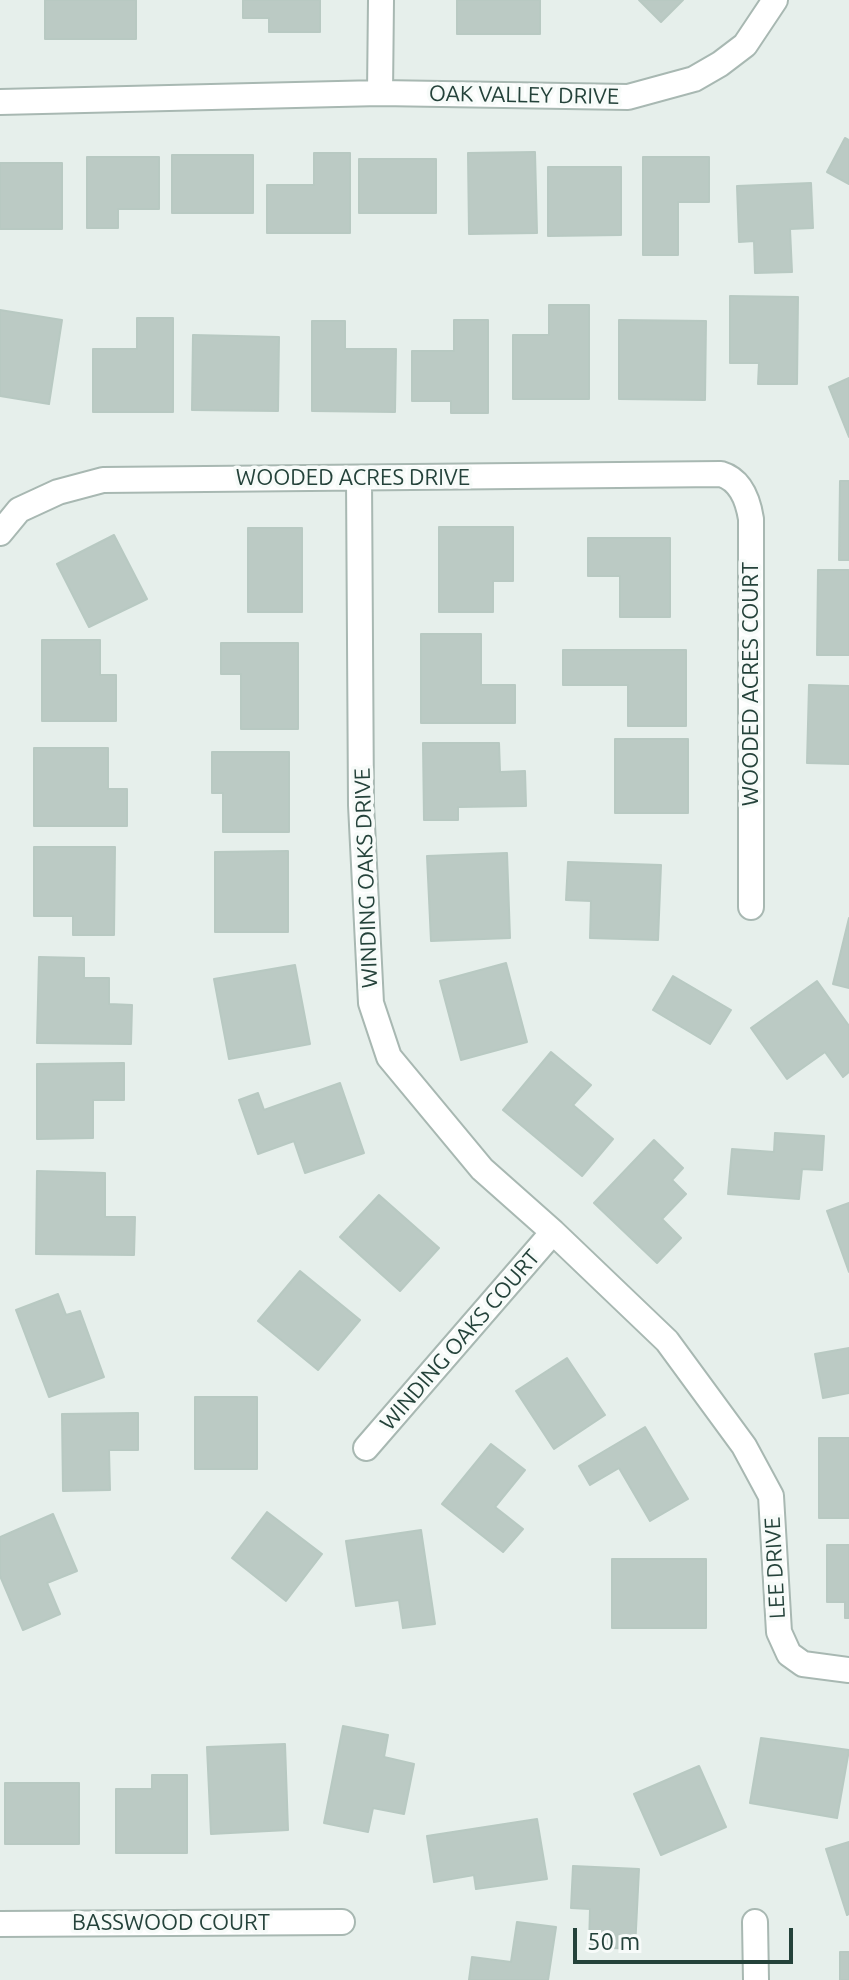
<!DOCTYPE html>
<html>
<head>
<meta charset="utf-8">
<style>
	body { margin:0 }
	#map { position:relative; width:849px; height:1980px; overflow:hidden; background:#e6efeb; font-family:Ubuntu,sans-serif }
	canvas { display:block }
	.scale { position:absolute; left:573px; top:1928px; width:220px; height:36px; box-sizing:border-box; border:4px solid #24423a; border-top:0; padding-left:10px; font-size:24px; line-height:28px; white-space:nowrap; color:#24423a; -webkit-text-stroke:6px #f7fbf9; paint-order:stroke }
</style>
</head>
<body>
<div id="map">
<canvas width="849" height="1980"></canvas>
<div class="scale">50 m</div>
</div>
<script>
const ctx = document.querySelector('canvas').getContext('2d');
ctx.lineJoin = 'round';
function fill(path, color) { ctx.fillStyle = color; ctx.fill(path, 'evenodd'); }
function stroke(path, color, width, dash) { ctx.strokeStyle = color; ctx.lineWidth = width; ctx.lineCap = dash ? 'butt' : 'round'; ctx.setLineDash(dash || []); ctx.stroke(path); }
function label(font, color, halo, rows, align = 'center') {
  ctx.font = font + ' Ubuntu,sans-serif'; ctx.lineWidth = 7; ctx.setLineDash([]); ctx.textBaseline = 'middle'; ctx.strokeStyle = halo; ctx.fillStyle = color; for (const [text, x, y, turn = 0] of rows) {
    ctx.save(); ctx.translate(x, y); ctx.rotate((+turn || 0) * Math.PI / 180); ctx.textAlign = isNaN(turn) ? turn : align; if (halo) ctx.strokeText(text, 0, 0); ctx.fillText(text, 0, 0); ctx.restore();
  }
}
const building = new Path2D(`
	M45,0h91v39h-91z
	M243,0h77v32h-51v-14h-26z
	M457,0h83v34h-83z
	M639,0h44l-22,22z
	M845,138l4,2v44l-22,-12z
	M535,152l2,81 -68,1 -1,-81z
	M314,153h36v80h-83v-48h47z
	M172,155h81v58h-81z
	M87,157h72v52h-41v19h-31z
	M643,157h66v45h-31v53h-35z
	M359,159h77v54h-77z
	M0,163h62v66h-62z
	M548,167h73v68l-73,1z
	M811,183l2,45 -23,1 2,43 -37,1 -1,-32 -15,1 -2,-56z
	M730,296l68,1 -1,87h-39l1,-21h-29z
	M549,305h40v94h-76v-64h36z
	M0,310l62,10 -13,84 -49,-8z
	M137,318h36v94h-80v-63h44z
	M454,320h34v93h-37v-12h-39v-50h42z
	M619,320l87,1 -1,79 -86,-1z
	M312,321h33v28h51l-1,63 -83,-1z
	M193,335l86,2 -1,74 -86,-1z
	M849,378v59l-20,-50z
	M840,481h9v79h-10z
	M439,527h74v54h-20v31h-54z
	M248,528h54v84h-54z
	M114,535l33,64 -58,28 -32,-63z
	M588,538h82v79h-50v-41h-32z
	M818,570h31v85h-32z
	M421,634h60v51h34v38h-94z
	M42,640h58v35h16v46h-74z
	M221,643h77v86h-57v-55h-20z
	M563,650h123v76h-58v-41h-65z
	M809,685l40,1v78l-42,-1z
	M615,739h73v74h-73z
	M423,743h76l1,29 25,-1 1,35 -68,1v13h-34z
	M34,748h74v41h19v37h-93z
	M212,752h77v80h-66v-39h-11z
	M34,847h81l-1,88h-41v-19h-39z
	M288,851v81h-73v-80z
	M507,853l3,85 -79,3 -4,-85z
	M568,862l93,3 -3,75 -68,-2 1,-37 -25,-1z
	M849,918v70l-16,-4z
	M39,957l45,1v20h25v26l23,1 -1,39 -94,-1z
	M506,963l21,79 -66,18 -21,-79z
	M295,965l15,79 -81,15 -15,-80z
	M673,976l58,34 -21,34 -57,-34z
	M817,981l32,45v46l-6,5 -18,-25 -38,27 -36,-51z
	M551,1052l40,33 -18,20 40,34 -31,37 -79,-66z
	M124,1063v37h-31v38l-56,1v-75z
	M340,1083l24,70 -59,20 -11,-32 -36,13 -19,-54 19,-7 6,17z
	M775,1133l49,3 -2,34 -20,-1 -3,30 -71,-5 4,-45 42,3z
	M654,1140l29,28 -11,12 14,14 -24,25 19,19 -24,25 -63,-60z
	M37,1171l68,2v44h30l-1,38 -98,-1z
	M379,1195l60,53 -39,43 -60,-54z
	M849,1203v69l-22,-61z
	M300,1271l60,49 -42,50 -60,-49z
	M58,1294l8,21 14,-4 24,66 -55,20 -33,-87z
	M849,1348v45l-26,5 -8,-44z
	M567,1358l38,57 -51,34 -38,-58z
	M195,1397h62v72h-62z
	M138,1413v37h-29l1,40 -47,1 -1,-77z
	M645,1427l43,72 -38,22 -31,-53 -29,17 -11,-19z
	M819,1438h30v80h-30z
	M491,1444l34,26 -30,37 28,22 -20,23 -61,-48z
	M267,1512l55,42 -36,47 -54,-43z
	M53,1514l24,57 -30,12 13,31 -37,16 -23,-54v-39z
	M421,1530l14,94 -32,4 -4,-28 -43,6 -10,-65z
	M827,1545h22v73h-4v-16h-18z
	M612,1559h94v69h-94z
	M343,1726l45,9 -4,22 30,7 -10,50 -31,-6 -5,24 -44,-9z
	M761,1738l88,12 -12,68 -87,-15z
	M285,1744l3,86 -77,4 -4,-87z
	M699,1766l27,61 -65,28 -27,-61z
	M152,1775h35v78h-71v-64h36z
	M5,1783h74v61h-74z
	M537,1819l10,60 -71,10 -2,-14 -40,7 -7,-46z
	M849,1842v72l-2,1 -21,-66z
	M573,1866l66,3 -4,80 -46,-2 1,-38 -19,-1z
	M517,1922l39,5 -8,53h-79l3,-23 39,5z
	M840,1952h9v28h-9z`);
const minor = new Path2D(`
	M380,93l1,-93
	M0,102l380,-9 248,4 66,-18 26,-15 25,-19 30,-45
	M359,479l2,326 10,198 18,54 93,112 71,63 114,109 77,105 27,50 8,136 10,22 14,10 46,6
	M0,533l19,-23 39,-18 45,-12 618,-6c20,6 27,26 30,45v388
	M366,1448l187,-216
	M755,1922l1,58
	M0,1924l342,-2`);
const streetNames = [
	["OAK VALLEY DRIVE",524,95,1],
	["WOODED ACRES DRIVE",353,478],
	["WOODED ACRES COURT",751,684,-90],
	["WINDING OAKS DRIVE",366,878,-92],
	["WINDING OAKS COURT",460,1340,-49],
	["LEE DRIVE",775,1568,-93],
	["BASSWOOD COURT",171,1923]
];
fill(building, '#bbcac4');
stroke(building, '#b8c9c2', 2);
stroke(minor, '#a8b8b2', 28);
stroke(minor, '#fff', 24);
label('22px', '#24423a', '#f7fbf9', streetNames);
</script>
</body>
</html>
